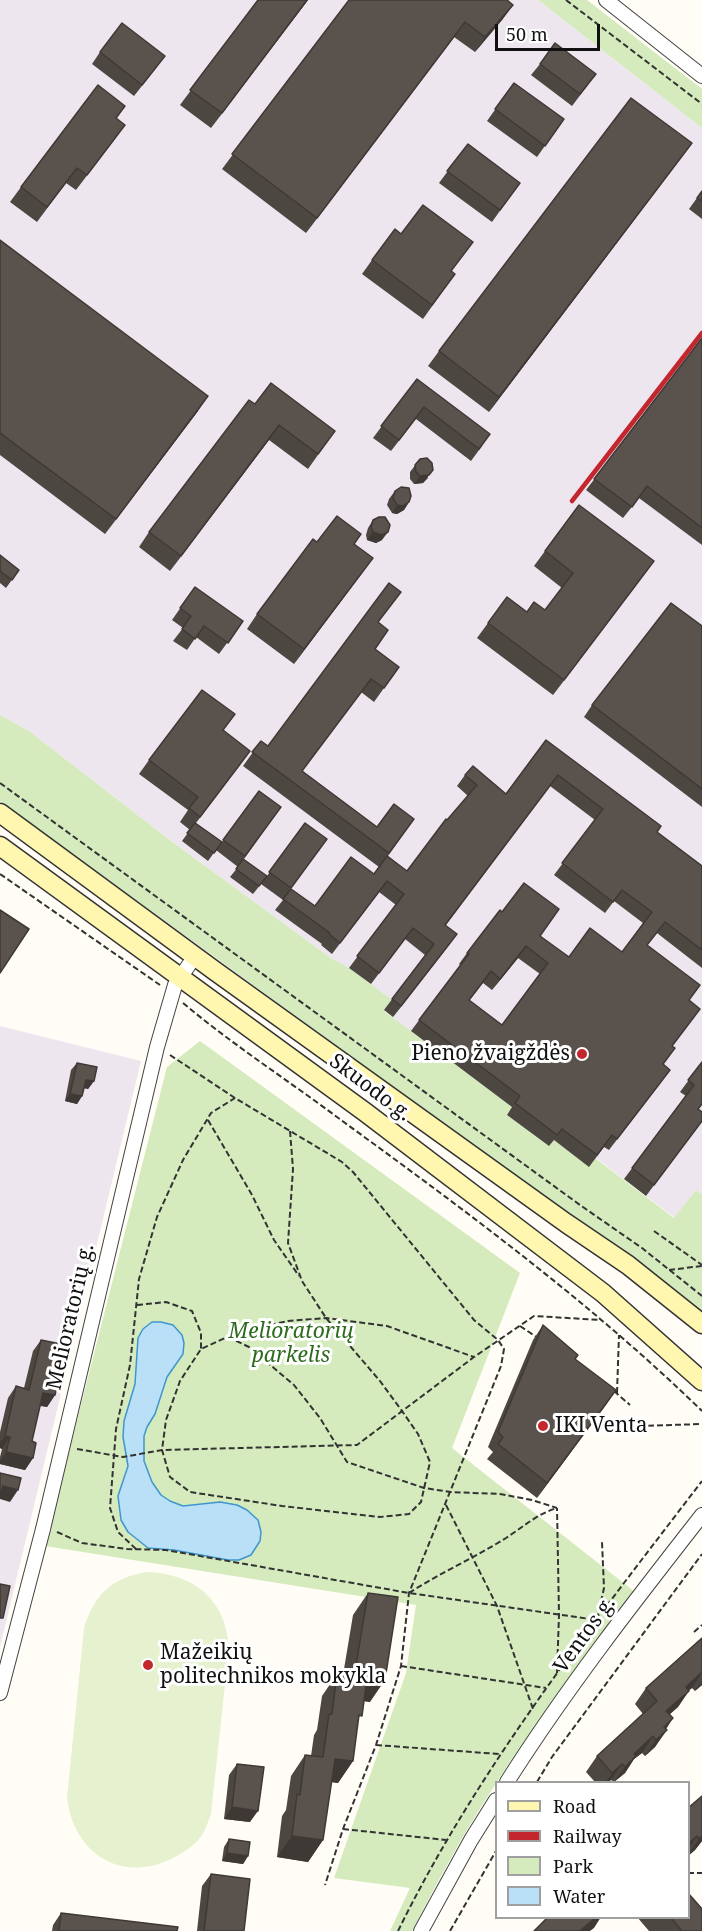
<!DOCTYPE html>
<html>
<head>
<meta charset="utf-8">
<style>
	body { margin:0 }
	#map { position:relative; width:702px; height:1931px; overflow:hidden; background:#fffdf5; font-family:"Noto Serif",serif }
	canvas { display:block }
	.legend { position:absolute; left:495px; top:1781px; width:195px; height:138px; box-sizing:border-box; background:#fff; border:2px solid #a0a0a0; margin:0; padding:8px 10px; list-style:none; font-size:18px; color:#111 }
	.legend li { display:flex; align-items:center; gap:12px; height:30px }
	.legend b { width:30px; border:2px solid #a0a0a0 }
	.scale { position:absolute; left:495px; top:24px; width:105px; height:27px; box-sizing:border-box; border:3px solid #111; border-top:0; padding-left:8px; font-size:18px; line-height:21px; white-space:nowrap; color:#111; -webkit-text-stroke:4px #fff; paint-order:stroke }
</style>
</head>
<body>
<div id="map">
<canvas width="702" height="1931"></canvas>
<ul class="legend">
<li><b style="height:8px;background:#fff6b0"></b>Road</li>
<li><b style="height:8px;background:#c4262e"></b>Railway</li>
<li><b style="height:16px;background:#d5ebbd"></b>Park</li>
<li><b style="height:16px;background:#b9e0f7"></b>Water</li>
</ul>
<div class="scale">50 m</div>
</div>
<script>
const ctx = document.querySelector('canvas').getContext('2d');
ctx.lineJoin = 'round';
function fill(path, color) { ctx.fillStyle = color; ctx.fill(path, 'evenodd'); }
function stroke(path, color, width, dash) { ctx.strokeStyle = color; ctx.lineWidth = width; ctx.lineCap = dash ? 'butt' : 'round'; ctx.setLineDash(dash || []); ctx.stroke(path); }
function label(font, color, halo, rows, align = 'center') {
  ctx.font = font + ' "Noto Serif",serif'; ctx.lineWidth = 6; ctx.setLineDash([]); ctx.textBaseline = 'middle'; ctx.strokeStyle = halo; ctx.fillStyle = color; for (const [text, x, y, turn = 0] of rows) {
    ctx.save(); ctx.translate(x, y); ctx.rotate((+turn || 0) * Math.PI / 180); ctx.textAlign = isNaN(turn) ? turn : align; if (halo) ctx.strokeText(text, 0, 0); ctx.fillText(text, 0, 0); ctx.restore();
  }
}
const industrial = new Path2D(`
	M0,0h538l164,128v1066l-6,-4 -21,28 -79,-60 -7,9 -35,-26 -5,5 -42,-31 -123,-105 7,-10 -42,-32 -18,-10 -156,-114 -146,-113 -29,-16z
	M0,1026l141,35 -141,586z`);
const green = new Path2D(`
	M538,0h49l115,89v39z
	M0,715l29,16 146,113 156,114 18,10 43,32 -8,11 128,96 -5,8 42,31 5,-6 35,26 6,-8 79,60 22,-28 6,4v123l-62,-51 -640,-465z
	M200,1041l320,232 -68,175 183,144c-52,66 -102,133 -147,204 -28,43 -52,89 -76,135h-22l20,-43 -76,-10 72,-205 10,-68 -371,-59 122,-479z`);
const pitch = new Path2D(`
	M146,1572c47,1 80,27 83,76l-18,166c-3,7 -5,15 -9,21 -8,12 -21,19 -33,25 -51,23 -96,-9 -102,-62l17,-170c11,-34 26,-49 62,-56z`);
const water = new Path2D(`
	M152,1322h9l12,3 9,10 2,8 -1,11 -16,23 -12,37 -8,13 -3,9v25l8,21 9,13 9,6 13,5 37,-4 17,3 10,5 11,10 3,12 -1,9 -9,14 -12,5h-11l-54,-10 -26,-2 -20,-16 -7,-12 -3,-24 10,-30 -5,-29 1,-16 11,-37 3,-46 5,-9z`);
const path = new Path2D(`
	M566,0l136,104
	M0,783l580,422 62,43 60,48
	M0,874l160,111
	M183,1003c50,42 106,78 158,117 125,91 250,183 361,291
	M170,1055l65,43 107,64 11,10 121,148 24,20 6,9 -3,17 -92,227 -8,73 -25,79 -33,84 -18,56
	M208,1120l44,75 22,45 25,36
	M290,1131l3,38 -5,74 14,38 24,37 54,63 22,30 16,23 12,28 -9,40 -12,12 -29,3 -98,-11 -92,-14 -20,-15 -8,-27 4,-30 14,-39 21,-32 37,-17 50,-11 38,-3 61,8 87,31
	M654,1231l48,34
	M669,1270l33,-4
	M137,1305l29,-3 26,9 9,22v16
	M520,1326l18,12
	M228,1337l21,10 45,38 26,33 27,44 77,26 27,4 49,2 32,6 25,8
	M614,1391l16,14
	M617,1393l2,-58
	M639,1426l63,-2
	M77,1449l46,8 39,-7 195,-5 117,-88 60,-41 67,4
	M446,1505l51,101 36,103
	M57,1532l25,11 45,6 39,1 243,43 188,27 7,-32 -2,-46
	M136,1549l-18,-17 -8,-24 6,-79 14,-64 9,-86 18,-62 26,-57 28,-47 24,-15
	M409,1593c31,-20 65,-35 97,-55 17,-11 31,-24 51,-30
	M694,1632l8,-7
	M401,1666l145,22
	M557,1673l2,-58 -2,-107
	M376,1745l123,9
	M537,1782l15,-25 150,-203
	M343,1829l103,11
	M688,1873h14
	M398,1931c80,-163 194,-306 304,-450
	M450,1931l46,-80`);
const minor = new Path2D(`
	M606,0l96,76
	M0,1693l43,-164 114,-482 18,-62 20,-29
	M507,1782c59,-93 127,-180 195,-267
	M421,1931l50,-91 25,-40`);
const secondary = new Path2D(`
	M0,813l215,158 351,252 62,42 74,59
	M0,846l365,266 238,181 99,88`);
const rail = new Path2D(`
	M572,501l130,-168`);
const wall = new Path2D(`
	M258,0h50l-97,128 -31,-23z
	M349,0l164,5 -11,15 -27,32 -21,-15 -148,196 -84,-64z
	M100,52l57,15 -23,29 -42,-32z
	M540,64l48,21 -16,21 -41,-31z
	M514,83l50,36 -27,38 -50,-36z
	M125,106l-9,13 -2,21 -38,50 -10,-7 -29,39 -27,-20 11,-15z
	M692,143l-203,269 -61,-46 11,-15z
	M468,144l52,39 -28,39 -53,-39z
	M702,191v28l-13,-10z
	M0,240l198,171 -93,123 -105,-79z
	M372,260l80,11 3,3 -32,45 -61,-45z
	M702,338v207l-63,-47 -16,20 -37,-28z
	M417,379l65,67 -11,15 -55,-42 -25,32 -18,-13z
	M255,404l80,27 -27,38 -39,-29 -99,131 -31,-24 10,-15z
	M420,459l8,19 -5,5 -9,1 -4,-5v-7z
	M395,491l14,11 -5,8 -7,4 -5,-1 -5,-8 2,-6z
	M373,520l9,20 -6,3 -9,-3 -1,-5 2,-7z
	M317,542l37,2 8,29 -68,91 -47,-35 10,-15z
	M545,551l109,10 -101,134 -76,-57 11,-15 39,-11 18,-2 17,-22 -28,-22z
	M0,555l19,15 -13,18 -6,-5z
	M195,587l48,34 -24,33 -23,-17 -9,13 -14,-9 10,-13 -11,-8z
	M378,623l-3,26 24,18 -25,35 -13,-10 -59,79 75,56 37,-8 -26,37 19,15 61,-75 -11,-10 8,-11 41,19 40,-54 111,92 45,34v102l-45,-35 -10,12 42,55 11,9 -28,37 -9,19 -1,16 -53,69 -5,-3 -15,20 -35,-27 -5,6 -42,-31 5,-8 -101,-76 49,-66 -1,-1 8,-11 73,-17 29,21 53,-5 21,-29 -29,-22 -9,12 -51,-38 41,-55 -45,-34 -104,139 3,20 -56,72 -9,-7 41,-55 -20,-16 -34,45 -22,-16 47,-63 -17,-13 -47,62 -11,-9 1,-1 -47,-34 8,-10 -22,-16 -8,10 -23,-17 8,-10 -22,-17 -8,11 -26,-20 8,-11 -10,-8 8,-12 -49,-36 10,-14 74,-29 17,34 -44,58 26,19 37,-51 22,16 -37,52 23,17 38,-53 -14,66 24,17 59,-32 5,-7 -136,-101 18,-25 7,5zM518,958l22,16 -38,51 -33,-24 14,-18 9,7z
	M702,626v181l-118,-90 8,-12z
	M702,1062l-3,47 3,12 -56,75 -22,-17 62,-83 -6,-4z
	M77,1063l17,18 -6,8 -4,-1 -2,8 -5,8 -12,-3 6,-31z
	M543,1325l32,35 41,30 -79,108 -50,-39 6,-7 -5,-5 45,-107z
	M41,1340l14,55 -8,12 -7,-1 -8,35 1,17 -8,12 -25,-6v-7l2,-8 -2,-1v-16l8,-34 8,-12 8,2 9,-37z
	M368,1593l2,109 -6,-1 -6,20 -5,40 -15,22 -7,-1 -8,58 -15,22 -31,-5 5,-41 4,-6 5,-34 14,-21 6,1 3,-21 3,-5 5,-34 15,-22 6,1 10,-60z
	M702,1638v47l-7,6 -3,-3 -3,2 -11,17 -8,7 3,4 -18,29 -10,9 -3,-3 -8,6 -9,14 -11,9 -3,-2 -3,2h-13l-9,-10 11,-16 46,-42 -8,-10 11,-16z
	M237,1764l13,58 -26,-3 5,-44z
	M688,1808l14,33 -7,9 -7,6z
	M229,1839l19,17 -5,8 -21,-3 2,-14z
	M211,1874l33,57h-47l5,-45z
	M61,1913l116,18h-125l1,-6z
	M637,1917h51l14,14h-53z`);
const shadedWall = new Path2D(`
	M307,0h1l-97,128 11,-15z
	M513,5l-11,15 -27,32 10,-15z
	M465,22l-11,15 -148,196 11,-15z
	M692,143l-11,15 -192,254 10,-15z
	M208,396l-10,15 -93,123 11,-15z
	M279,425l-10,15 -99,131 11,-15z
	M433,470l-10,13 -9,1 6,-8z
	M409,502l-5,8 -7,4 -5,-1 5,-8z
	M373,532h15l-6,8 -6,3 -9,-3z
	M373,558l-11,15 -68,91 10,-15z
	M654,561l-11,15 -90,119 11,-15z
	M457,934l-8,11 -56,72 8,-11z
	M526,946l-8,12 -26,32 8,-11z
	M86,1080l8,1 -6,8 -8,-2z
	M70,1094l12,2 -5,8 -12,-3z
	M616,1390l-10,15 -69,93 10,-15z
	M43,1393l12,2 -8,12 -12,-3z
	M5,1436l5,1 -8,12 -2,-1v-6z
	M6,1452l27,6 -8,12 -25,-6v-3z
	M3,1486l15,4 -8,12 -10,-3z
	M702,1673l-10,15 -18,15 12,-16z
	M367,1678l18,2 -15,22 -18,-3z
	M702,1681v4l-7,6z
	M689,1691l-11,16 -23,20 11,-16z
	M673,1718l-11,16 2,-7z
	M667,1730l-12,17 -10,9 11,-16z
	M653,1736l-11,17 -8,6 -9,14 -11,9 20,-28z
	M335,1759l18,2 -15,22 -18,-3z
	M622,1764l-11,16 -3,2h-2l6,-9z
	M232,1807l26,4 -8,11 -26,-3z
	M702,1833v8l-7,9 -7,6v-2l11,-15z
	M292,1836l31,4 -15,22 -31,-5z
	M697,1836l-9,13v-5z
	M227,1853l21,3 -5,8 -21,-3z
	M595,1917h6l-7,11 -4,3h-10z`);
const building = new Path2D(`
	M258,0h49l-85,113 -32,-23z
	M349,0h158l6,5 -28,32 -20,-15 -148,196 -85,-64z
	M122,23l43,33 -23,29 -42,-33z
	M555,43l41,31 -16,20 -40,-30z
	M514,83l50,36 -19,27 -50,-37z
	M98,85l27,21 -9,12 9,7 -38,50 -10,-7 -30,39 -26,-20z
	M631,98l61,45 -193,254 -60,-46z
	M468,144l52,39 -20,27 -53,-39z
	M702,191v10l-5,-3z
	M423,205l50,37 -22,29 4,3 -23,31 -60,-45 23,-31 6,5z
	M0,240l208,156 -92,123 -116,-86z
	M702,338v190l-55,-42 -15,21 -38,-28z
	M417,379l73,55 -11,15 -55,-42 -25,33 -18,-14z
	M271,383l64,48 -17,23 -39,-29 -98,131 -32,-24 100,-132 6,4z
	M427,458l5,5 1,7 -4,5 -9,1 -4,-4 -1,-7 5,-6z
	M401,487l8,1 2,8 -2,6 -6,4 -6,-1 -4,-7 2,-7z
	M579,505l75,56 -90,119 -76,-57 19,-26 20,15 7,-10 11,8 28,-37 -28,-22z
	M337,516l24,18 -7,10 19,14 -69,91 -47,-35 56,-75 4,3z
	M379,517h6l5,8 -2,7 -6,3 -9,-3 -2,-5 2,-7z
	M0,555l19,15 -7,10 -12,-9z
	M389,583l12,9 -23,30 10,8 -13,19 24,18 -15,21 -13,-9 -69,92 75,56 17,-23 20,15 -25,34 -137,-101 9,-11 7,5z
	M195,587l48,34 -15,22 -24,-17 -9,13 -13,-10 9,-13 -11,-8z
	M671,603l31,23v163l-110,-84z
	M202,690l33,24 -12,16 27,21 -50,66 -11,-9 9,-11 -49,-37z
	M546,740l115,86 -4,6 45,34v84l-37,-28 -18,23 53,40 -11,15 11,9 -28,37 3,2 -12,16 7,6 -53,69 -5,-4 -15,20 -35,-26 -5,6 -42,-32 5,-7 -101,-76 50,-66 -2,-1 33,-43 2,2 22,-29 35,26 -19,27 29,21 21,-29 32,24 30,-40 -30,-22 -9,12 -51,-39 41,-54 -45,-34 -113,150 12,9 -56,72 -9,-7 42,-55 -21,-16 -34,45 -22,-17 47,-62 -17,-13 -47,62 -11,-9 1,-1 -47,-34 8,-10 24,17 36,-49 23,17 13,-18 20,15 39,-52 1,1 30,-35 -12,-10 8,-9 33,28zM526,946l22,17 -46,62 -33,-25 22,-29 9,8z
	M259,791l22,16 -36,49 -22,-16z
	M195,823l27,19 -8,11 -27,-20z
	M305,823l22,16 -36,49 -22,-16z
	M243,859l24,17 -8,10 -23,-17z
	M0,910l29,19 -29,44z
	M702,1062v42l-4,5 4,3v9l-48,64 -22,-17 62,-83 -6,-5z
	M77,1063l20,4 -3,14 -8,-1 -4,16 -12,-2z
	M543,1325l35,30 -3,4 41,31 -69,93 -49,-39 5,-7 -5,-5z
	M41,1340l25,5 -11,50 -12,-2 -11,48 4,2 -3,15 -27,-6 4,-15 -5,-1 11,-50 13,4z
	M0,1473l21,5 -3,12 -15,-4 -3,12z
	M0,1584l10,2 -7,32h-3z
	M368,1593l30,4 -13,83 -18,-2 -5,38 -3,-1 -6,46 -18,-2 -12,81 -31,-4 5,-42 3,1 5,-40 18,2 6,-43h3l5,-40 17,3z
	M702,1638v34l-16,15 3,4 -23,20 7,7 -9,9 3,3 -11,10 -3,-4 -19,18 2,2 -11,11 -3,-3 -10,9 -15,-17 60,-55 -11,-13z
	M237,1764l27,3 -6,44 -26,-4z
	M702,1796v40l-3,3 -2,-3 -9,8v-36z
	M229,1839l21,3 -2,14 -21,-3z
	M211,1874l39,5 -6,52h-40z
	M688,1893l14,16v22h-20l-12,-14h18z
	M61,1913l117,14 -1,4h-118z
	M548,1917h48l-16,14h-46z`);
const markers = [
	[582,1054,6,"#c4262e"],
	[543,1426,6,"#c4262e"],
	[148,1665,6,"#c4262e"]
];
const poiNames = [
	["Pieno žvaigždės",570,1054,"right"],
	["IKI Venta",555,1426],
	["Mažeikių",160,1653],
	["politechnikos mokykla",160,1677]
];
const streetNames = [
	["Skuodo g.",370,1088,37],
	["Melioratorių g.",71,1317,-77],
	["Ventos g.",585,1635,-54]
];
const parkNames = [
	["Melioratorių",291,1332],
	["parkelis",291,1356]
];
fill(industrial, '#eee6ef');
fill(green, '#d5ebbd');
fill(pitch, '#e6f2cf');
fill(water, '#b9e0f7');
stroke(water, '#3f96cf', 1.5);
stroke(minor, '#444', 16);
stroke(secondary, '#333', 21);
stroke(path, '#333', 2, [6, 3]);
stroke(minor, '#fff', 14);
stroke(secondary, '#fff6b0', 18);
stroke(rail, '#c4262e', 4.5);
fill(wall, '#4d4742');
fill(shadedWall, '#3f3936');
fill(building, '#5a524d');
stroke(building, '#3f3936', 1.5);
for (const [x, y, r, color] of markers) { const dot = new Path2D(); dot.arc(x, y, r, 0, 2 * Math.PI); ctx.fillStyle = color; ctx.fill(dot); stroke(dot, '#fff', 2); }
label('21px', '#111', '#fff', poiNames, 'left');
label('21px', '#111', '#fff', streetNames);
label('italic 21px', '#2f6b1f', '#fff', parkNames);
</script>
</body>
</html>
